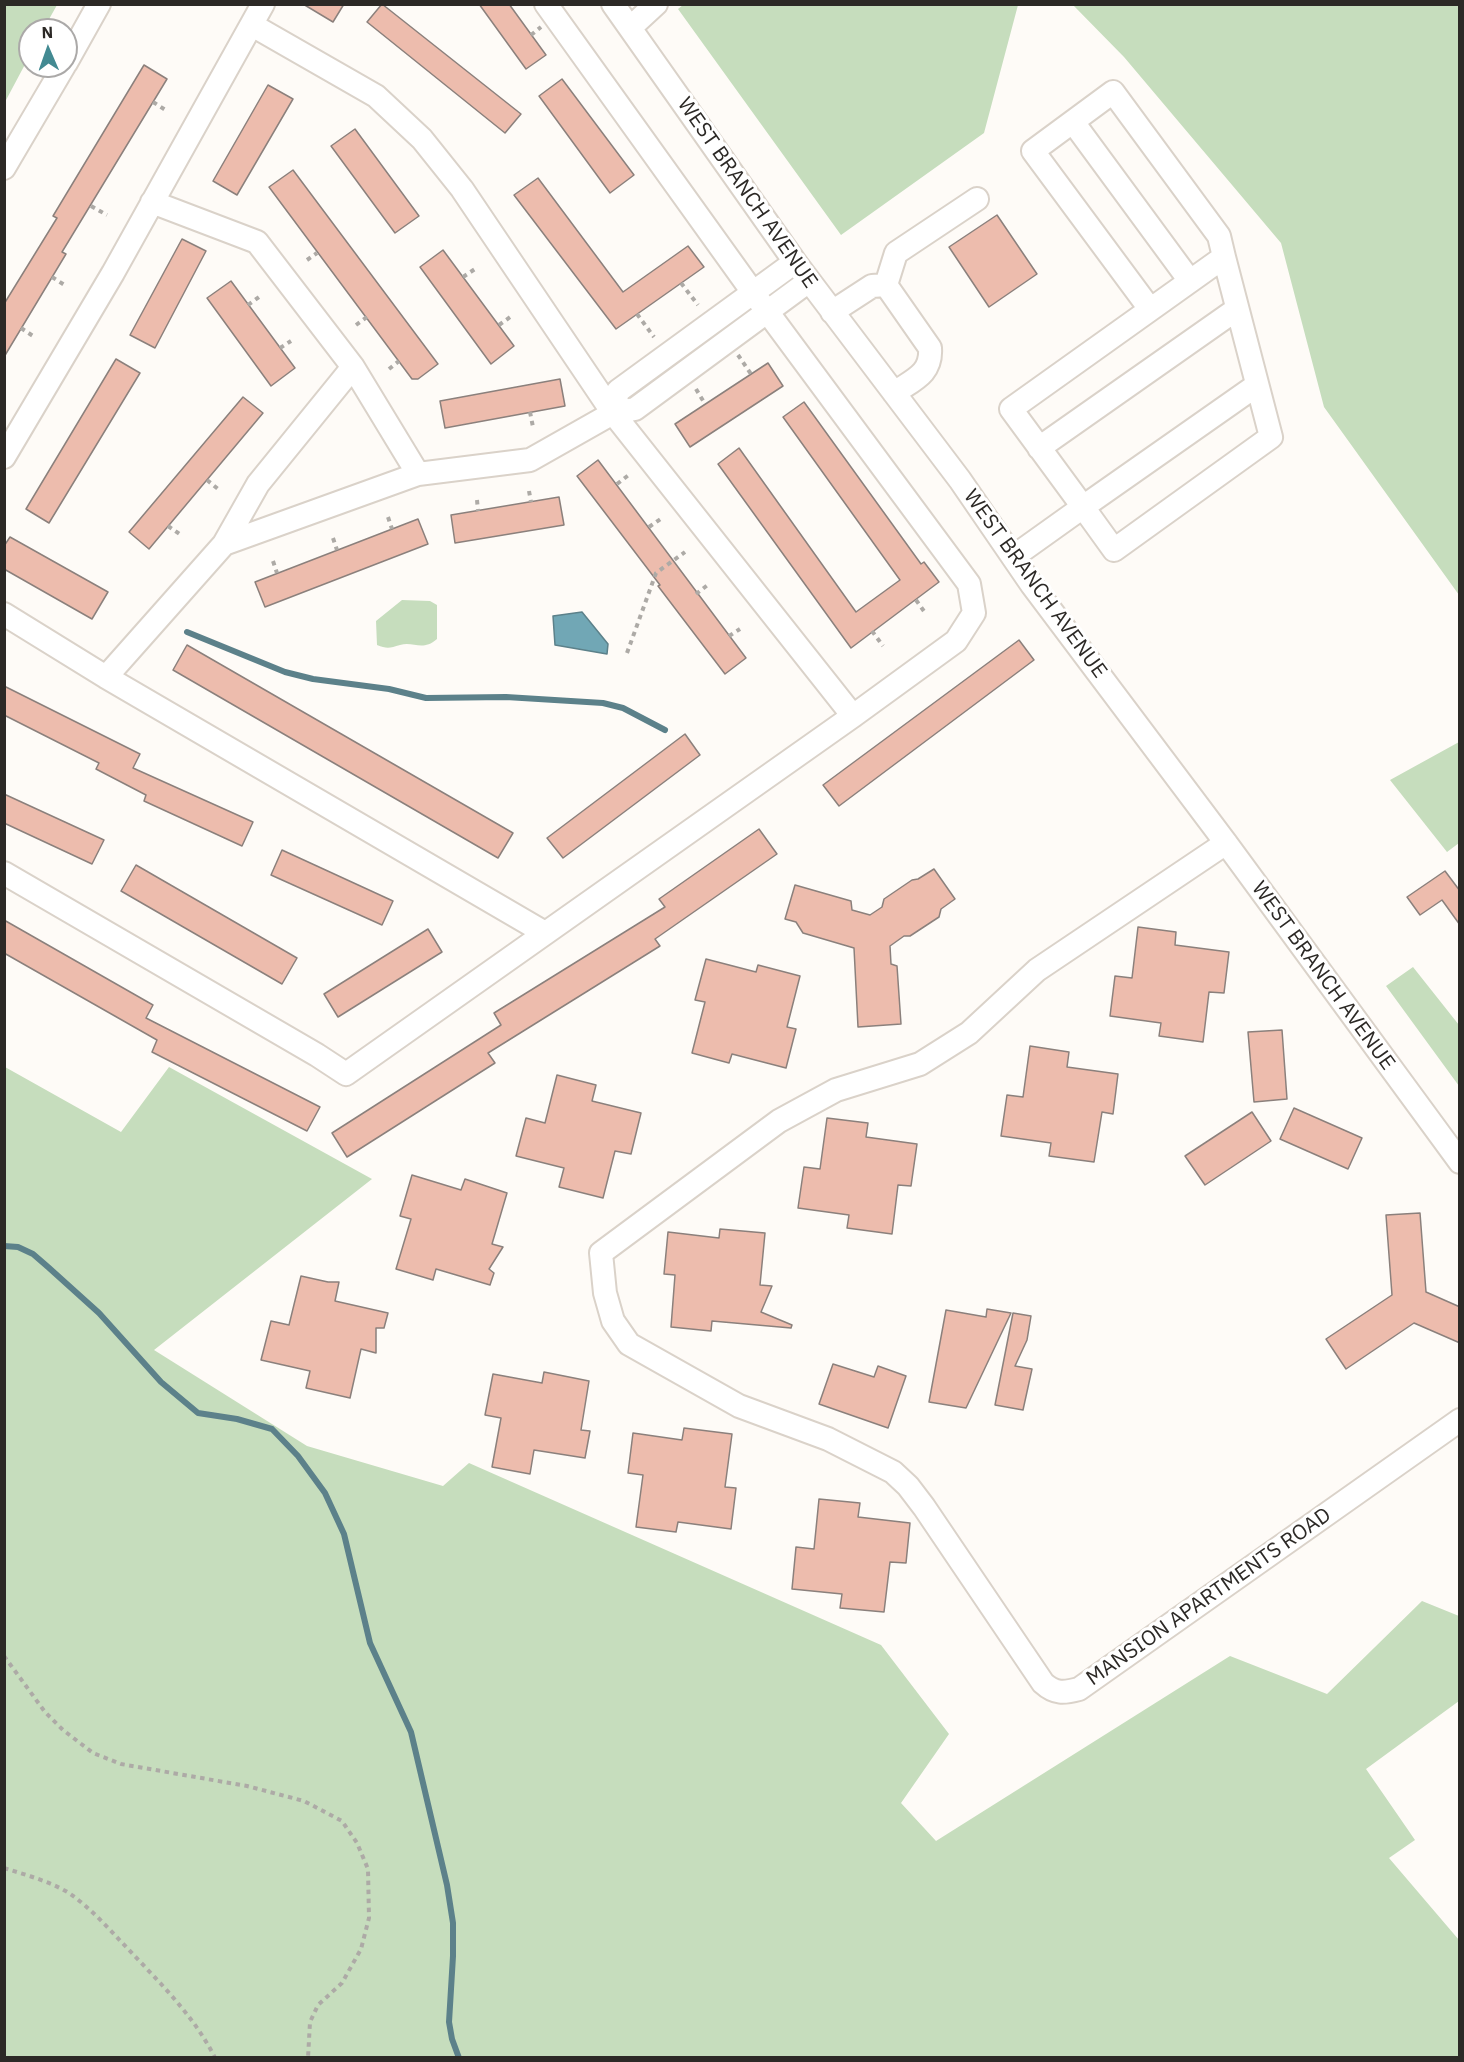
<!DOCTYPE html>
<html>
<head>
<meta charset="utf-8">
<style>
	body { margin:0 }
	#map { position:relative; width:1464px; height:2062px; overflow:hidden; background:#fefbf7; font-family:"IBM Plex Sans",sans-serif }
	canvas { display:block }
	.frame { position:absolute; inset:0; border:6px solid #2c2926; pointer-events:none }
	.north { position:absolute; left:18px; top:18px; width:60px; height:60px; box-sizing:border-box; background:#fff; border:2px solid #aba9a8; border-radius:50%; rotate:358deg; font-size:16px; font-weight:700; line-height:24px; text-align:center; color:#2c2926 }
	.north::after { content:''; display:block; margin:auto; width:21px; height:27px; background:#438a92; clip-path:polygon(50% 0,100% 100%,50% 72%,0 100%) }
</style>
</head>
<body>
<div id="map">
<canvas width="1464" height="2062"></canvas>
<div class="frame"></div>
<div class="north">N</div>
</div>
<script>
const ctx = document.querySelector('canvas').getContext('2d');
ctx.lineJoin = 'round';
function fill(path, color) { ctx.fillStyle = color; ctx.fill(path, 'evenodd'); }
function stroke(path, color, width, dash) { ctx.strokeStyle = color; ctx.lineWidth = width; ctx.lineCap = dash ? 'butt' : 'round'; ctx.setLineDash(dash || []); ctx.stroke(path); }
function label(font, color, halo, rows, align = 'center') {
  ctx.font = font + ' "IBM Plex Sans",sans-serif'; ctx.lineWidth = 6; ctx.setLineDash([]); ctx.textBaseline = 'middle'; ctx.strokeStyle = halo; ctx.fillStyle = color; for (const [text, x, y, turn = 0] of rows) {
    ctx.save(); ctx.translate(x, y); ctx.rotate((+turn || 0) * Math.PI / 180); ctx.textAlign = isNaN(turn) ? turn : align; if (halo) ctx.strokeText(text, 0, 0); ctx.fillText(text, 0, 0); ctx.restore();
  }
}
const green = new Path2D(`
	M5,4l52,1 -14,25h-13v25l-25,47z
	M683,5v-1l335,1 -34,128 -143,102 -163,-226z
	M1073,5h386v590l-135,-188 -43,-164 -157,-186z
	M402,600l28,1 7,4v34c-15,13 -23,2 -37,6 -10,3 -13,4 -23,0l-1,-24z
	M1459,742v101l-12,9 -57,-72z
	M1413,967l46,58v61l-73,-100z
	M5,1067l116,65 48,-65 203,112 -218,171 153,96 136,40 26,-23 412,182 68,89 -48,69 35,38 294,-185 97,38 95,-93 37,15v85l-93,68 49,71 -26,18 70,82v117h-1454z`);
const water = new Path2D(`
	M582,612l26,32 -1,10 -52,-9 -2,-29z`);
const stream = new Path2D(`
	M187,632l98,40 28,7 76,10 37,9 80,-1 97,6 20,5 42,22
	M4,1246l14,1 15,7 15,13 51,46 62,69 37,31 39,6 35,10 26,27 27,37 19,41 26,109 41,89 36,153 6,38v33l-4,66 3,17 7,19`);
const building = new Path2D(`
	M303,4h41l-11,18z
	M382,4l139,110 -16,19 -138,-111z
	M479,4h30l37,51 -20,14z
	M144,65l23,14 -105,173 4,2 -62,103v-53l53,-86 -4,-2z
	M562,79l72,96 -24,18 -71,-97z
	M268,85l25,14 -56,96 -24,-14z
	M355,129l64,87 -24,17 -64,-87z
	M293,170l145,194 -20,15h-6l-143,-192z
	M538,178l85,114 65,-46 16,21 -88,62 -102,-134z
	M997,215l40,59 -48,33 -40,-60z
	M182,239l24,12 -51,97 -25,-13z
	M443,250l71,96 -23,18 -71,-97z
	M231,281l64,87 -24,18 -64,-88z
	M116,359l24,14 -91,150 -23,-14z
	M768,363l15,23 -93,61 -15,-23z
	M560,379l5,27 -120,22 -5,-27z
	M243,397l20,16 -114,136 -20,-17z
	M804,402l117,162 3,-2 15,20 -88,66 -133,-184 21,-16 117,164 44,-32 -117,-163z
	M598,460l148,198 -21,16 -67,-88 2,-1 -83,-109z
	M559,497l5,28 -109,18 -4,-28z
	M418,519l10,25 -163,63 -10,-25z
	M10,537l98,55 -16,27 -88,-50v-23z
	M1019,640l15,20 -195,146 -16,-21z
	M187,645l326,188 -15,25 -325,-188z
	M4,686l136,68 -7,14 120,54 -11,24 -98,-45 2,-6 -50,-26 3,-6 -95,-48z
	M685,734l15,21 -137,103 -16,-20z
	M4,794l100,46 -12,24 -88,-41z
	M759,829l18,25 -122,85 5,7 -172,107 7,10 -148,94 -15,-24 169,-108 -7,-12 171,-106 -6,-8z
	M282,850l111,51 -11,24 -111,-50z
	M136,865l161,93 -15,26 -161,-93z
	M934,869l21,30 -14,10 -2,8 -29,19h-6l-14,10 1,18 6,2 4,58 -43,3 -4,-79 -51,-15 -7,-11 -11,-3 10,-34 56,16 1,9 18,5 12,-8 2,-8 28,-19 6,-1z
	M1445,871l15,20v34l-18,-25 -22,15 -13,-18z
	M4,920l149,85 -7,13 174,89 -13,24 -155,-79 5,-12 -153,-87z
	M1138,927l38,5 -1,13 54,7 -5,41 -15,-1 -6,50 -44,-6 2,-13 -51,-7 5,-40 17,2z
	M428,929l14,23 -104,65 -14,-23z
	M706,959l50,13 2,-7 42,11 -13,51 9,2 -10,39 -54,-14 -3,9 -37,-10 13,-51 -10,-2z
	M1282,1030l5,69 -33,3 -6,-70z
	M1030,1046l39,6 -2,15 51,7 -5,40 -11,-2 -8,50 -45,-6 2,-13 -50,-7 6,-41 16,2z
	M557,1075l39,10 -4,16 49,12 -10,41 -16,-3 -12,47 -44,-11 5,-19 -48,-12 10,-38 19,5z
	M1294,1108l68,30 -14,31 -68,-30z
	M1252,1112l19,29 -66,44 -20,-29z
	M827,1118l41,5 -2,14 51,7 -6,42 -13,-1 -6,49 -45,-6 2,-13 -51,-7 6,-41 16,2z
	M412,1175l49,15 4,-11 42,14 -15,51 11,3 -14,22 5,4 -4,12 -54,-16 -3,11 -37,-11 15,-50 -11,-3z
	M1420,1213l6,79 34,15v36l-46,-20 -68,46 -20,-30 66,-44 -6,-80z
	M720,1229l45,4 -5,52 12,1 -11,26 31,13 -1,3 -79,-7 -1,10 -40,-4 4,-52 -11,-1 4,-42 51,6z
	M301,1276l27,6h11l-4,19 53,12 -4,15h-8v25l-15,-4 -11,49 -44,-10 4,-17 -49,-11 10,-39 18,4z
	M987,1309l24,4 -45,95 -37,-6 17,-92 40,7z
	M1013,1313l18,3 -4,24 -12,26 17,3 -9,41 -28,-5z
	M833,1364l41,13 4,-11 28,10 -18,52 -69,-24z
	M544,1372l45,9 -8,49 9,1 -5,27 -51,-8 -4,24 -38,-7 9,-49 -16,-3 8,-41 49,9z
	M684,1428l48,6 -7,53 11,1 -5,41 -53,-7 -2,10 -40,-5 7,-52 -15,-2 5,-40 49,7z
	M819,1499l41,4 -2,14 52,6 -4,40 -16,-1 -6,50 -44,-4 2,-14 -50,-5 4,-42 18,2z`);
const path = new Path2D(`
	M531,35l10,-8
	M153,102l14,9
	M91,206l16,9
	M307,260l10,-7
	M52,277l14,9
	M463,277l15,-10
	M681,283l17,22
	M248,305l11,-8
	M637,314l17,23
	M356,325l11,-8
	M499,325l14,-10
	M21,328l15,10
	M280,348l11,-7
	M738,355l13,19
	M389,369l10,-8
	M4,389h2
	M696,389l9,15
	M530,412l3,15
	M207,480l11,9
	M617,484l13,-10
	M529,491l2,11
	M477,500l1,11
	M388,517l4,12
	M168,526l13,9
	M649,527l13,-9
	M333,538l4,12
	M273,561l4,12
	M696,594l13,-10
	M916,600l10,14
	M872,631l11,15
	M729,636l11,-7
	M627,653l29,-80 29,-21
	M4,1656l41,56 18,18 30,23 28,11 126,22 57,15 38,20 15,22 11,26 1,49 -8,31 -19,34 -24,22 -8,17 -2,36
	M4,1868c22,7 45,13 65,25 23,16 41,37 60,57 31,33 66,67 86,108`);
const minor = new Path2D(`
	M613,4l182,258 165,218 72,105 194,258 234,319
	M252,25l124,71 46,43 40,50 151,224 240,303
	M630,28l26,-24
	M66,63l33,-59
	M1073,122l117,159
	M4,168l60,-102
	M152,202l105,40 96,125 65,107
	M886,285l10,-32 81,-54
	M1150,309l-117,-158 80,-59 106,144 5,21
	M832,312l40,-26 14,-1 44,63c2,26 -17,32 -36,45
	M613,413l5,-22 177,-129
	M1039,448l198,-139
	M4,457l109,-184 150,-269
	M224,544l34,-60 95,-117
	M1013,557l70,-50 -72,-98 213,-152 47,180 -157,113 -31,-43 174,-122
	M4,614l102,63 439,256
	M106,677l118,-133 194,-70 112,-14 83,-47 22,-4 174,-128
	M1226,843l-189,127 -68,63 -49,31 -84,26 -57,31 -178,132 4,40 8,28 16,23 110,62 89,33 65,33 15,14 16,21 119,176c12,11 21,10 36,6l381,-269
	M4,873l313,182 29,19 507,-358 103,-75 18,-28 -5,-29 -217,-293 -206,-287`);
const streetNames = [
	["WEST BRANCH AVENUE",747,193,55],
	["WEST BRANCH AVENUE",1035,584,54],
	["WEST BRANCH AVENUE",1323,976,54],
	["MANSION APARTMENTS ROAD",1209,1597,-35]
];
fill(green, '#c6ddbd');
fill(water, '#71a7b5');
stroke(water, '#5c818a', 1.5);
stroke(stream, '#5c818a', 6);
fill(building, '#edbcad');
stroke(building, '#8b807c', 1.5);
stroke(minor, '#dad2c9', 26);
stroke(path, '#adaaa6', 4, [4.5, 4.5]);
stroke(minor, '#fff', 22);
label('21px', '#2c2926', '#fff', streetNames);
</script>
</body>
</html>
